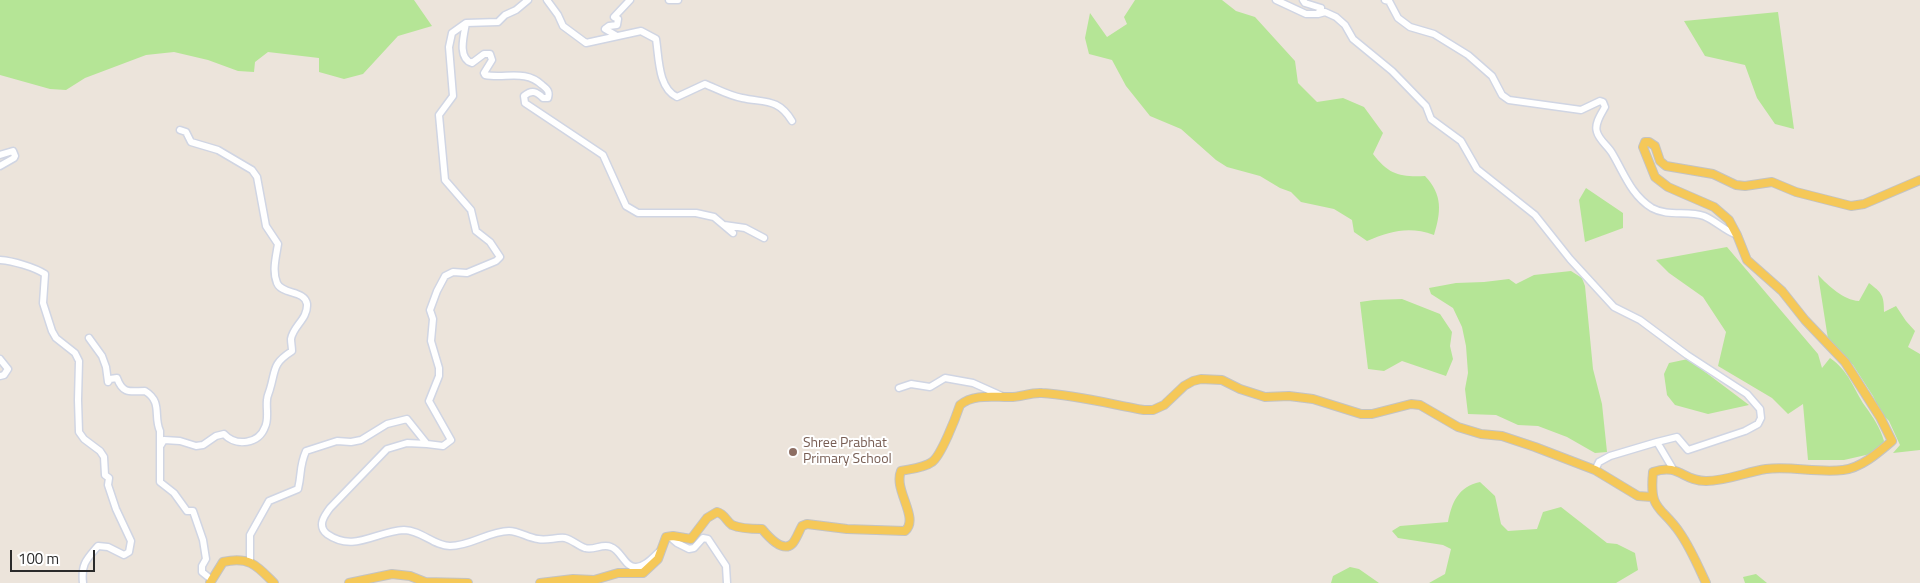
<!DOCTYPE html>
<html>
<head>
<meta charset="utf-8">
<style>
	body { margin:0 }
	#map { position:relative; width:1920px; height:583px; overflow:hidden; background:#ece4db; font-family:"Titillium Web",sans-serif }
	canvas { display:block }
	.scale { position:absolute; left:10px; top:550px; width:85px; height:22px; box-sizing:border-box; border:2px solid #2a2a2a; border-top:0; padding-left:6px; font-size:15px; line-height:18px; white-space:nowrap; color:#2a2a2a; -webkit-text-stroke:4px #fff; paint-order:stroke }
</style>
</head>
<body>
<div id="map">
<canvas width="1920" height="583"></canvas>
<div class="scale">100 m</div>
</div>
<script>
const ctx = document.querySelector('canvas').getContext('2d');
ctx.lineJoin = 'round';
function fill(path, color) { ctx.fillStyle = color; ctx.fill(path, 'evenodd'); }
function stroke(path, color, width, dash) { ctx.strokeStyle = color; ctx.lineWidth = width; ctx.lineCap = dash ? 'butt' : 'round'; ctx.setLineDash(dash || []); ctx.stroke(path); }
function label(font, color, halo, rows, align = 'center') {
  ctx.font = font + ' "Titillium Web",sans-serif'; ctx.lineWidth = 4; ctx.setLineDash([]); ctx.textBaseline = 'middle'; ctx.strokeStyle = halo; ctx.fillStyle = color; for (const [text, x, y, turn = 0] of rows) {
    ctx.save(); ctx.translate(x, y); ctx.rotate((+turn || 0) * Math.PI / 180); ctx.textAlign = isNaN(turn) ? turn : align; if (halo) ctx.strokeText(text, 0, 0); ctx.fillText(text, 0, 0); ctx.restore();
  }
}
const green = new Path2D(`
	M0,0h414l18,26 -34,10 -35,38 -19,5 -25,-7v-14l-51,-6 -13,10 -1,10 -16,-1 -30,-11 -34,-8 -28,3 -61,23 -19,12 -16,-1 -50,-14z
	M1135,0h87l14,11 19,6 40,44 3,22 19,19 26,-4 21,9 19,26 -10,21c16,21 27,23 52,22 18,19 16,36 9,59 -25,-9 -43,-4 -67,6l-13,-9 -2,-12 -18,-11 -33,-7 -10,-10 -11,-4 -20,-12 -33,-9 -11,-7 -35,-31 -31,-13 -24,-30 -14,-26 -23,-6 -4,-16 5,-25 17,24 20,-13 -3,-7z
	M1778,12l16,117 -19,-5 -18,-26 -12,-33 -40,-9 -21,-35z
	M1586,188l37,25v15l-38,14 -6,-42z
	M1727,247l91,107 4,14 8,-10c19,13 23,30 35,48 8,11 15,21 19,35l-5,11 -35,8h-36l-5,-56 -15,10 -16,-16 -54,-32 8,-34 -23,-35 -34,-24 -13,-13z
	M1571,271l11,7 3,8 8,83 9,35 5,48 -12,1 -28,-16 -29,-11 -20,-1 -22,-10 -28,-1 -3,-25 3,-16 -2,-27 -4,-19 -9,-19 -22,-14 -2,-6 27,-5 28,-1 25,-3 7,5 18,-9z
	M1818,275c11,11 25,25 41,26l10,-18c13,10 15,12 15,29l12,-6 10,15 9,10 -7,16 12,7v96l-27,3 7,-8 -11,-24 -8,-8 -8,-17 -20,-31 -25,-26z
	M1402,299l38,15 12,18 -2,14 3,13 -7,17 -44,-15 -18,10 -16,-2 -8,-67 14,-2z
	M1688,359l61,46 -41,9 -33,-9 -8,-10 -3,-21 5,-11z
	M1480,482l15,14 6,28 7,7 29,-2 6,-17 18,-5 46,36 10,1 18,9 3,17 -22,13h-187l16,-9 6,-25 -8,-4 -45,-7 -6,-7 8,-5 48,-4c4,-20 10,-35 32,-40z
	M1350,567l9,2 20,14h-48l2,-7z
	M1756,574l11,9h-22l-2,-6z`);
const minor = new Path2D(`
	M547,0l11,15 5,11 23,17 55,-12 15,8c3,19 2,49 21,58l28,-13c12,5 25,12 37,14 23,5 36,0 50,23
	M669,0h9
	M1276,0l30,14h12l3,-6 -16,-5 -2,-3
	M1385,0l4,1 9,17 12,9 24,7 34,21 24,21 10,19 7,5 72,10 19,-9 3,1 2,5c-4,7 -11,17 -8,25 2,8 11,14 15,21 12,20 19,42 40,55 16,9 36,2 52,8 12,5 21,15 33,19
	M1318,14l7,-2 11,5 9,8 8,14 39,32 34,35 5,13 30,22 16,28 58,46 35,44 44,48 26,13 47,35 60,39 13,15 1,9 -3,6 -13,7 -57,19 -11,-13 -20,5 16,27
	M466,23c-2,12 -9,35 6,40l12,-9h6l2,6 -8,13 1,2c20,4 40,-6 57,10 5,4 8,6 6,13h-5c-6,-6 -11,-9 -19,-2l1,7 78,52 23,51 12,7h58l18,4 19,16
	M617,36l-12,-7 4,-3 8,-1 1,-6 -4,-2 16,-17
	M0,155l13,-4 2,5 -1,2 -14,8
	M724,225l21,3 19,10
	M0,260c13,1 34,7 45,14l-2,29 9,28 4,7 19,15 4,8 -1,39 1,32 5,7 16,12 4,6 1,18 4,3 -1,7 8,24 15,32 -2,11 -5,3 -16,-8 -10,-1c-12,14 -17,18 -15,37
	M89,338l13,18 4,11 2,15 2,-3 7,-1c6,17 14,13 28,13 18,11 8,25 15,40v51l14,11 13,18h6l10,29 3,19 -4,7v6l10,8
	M0,359l8,10 -4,6 -4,1
	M899,388l12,-4 19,3 15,-9 28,5 29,13
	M427,444l-20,-1 -20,6 -57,59c-6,8 -13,18 -3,26 27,19 49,-3 77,-4 17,0 30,16 46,16 21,0 39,-15 59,-15 10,0 19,7 29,8 9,2 18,-2 27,-1 8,2 13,8 20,10 9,3 17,-5 26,-1 10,3 14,21 25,20 10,0 18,-11 25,-17
	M161,445l3,-5 16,1 16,5 7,-1 13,-9 8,-2c12,13 35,10 41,-7 4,-8 1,-18 2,-27 0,-4 2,-7 3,-11 6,-20 2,-25 22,-38 0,-4 -1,-8 -1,-12 2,-13 17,-20 16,-35 -2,-14 -25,-9 -30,-21 -5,-12 -1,-26 1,-39l-12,-18 -9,-49 -5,-7 -34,-20 -27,-8 -5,-10 -6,-2
	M1595,470l4,-8 11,-6 47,-14
	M670,537l7,6 12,6 5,-1 9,-10 5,1 18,27 1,17
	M250,561v-26l19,-34 29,-12c4,-16 1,-22 8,-38l31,-10 14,1 10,-2 26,-16 20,-5 20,25 16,2 8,-6 -22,-39 10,-25v-8l-8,-27 2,-22 -3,-9 7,-19 8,-15 8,-4 14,1 29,-12 4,-4 -10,-15 -14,-11 -5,-21 -26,-30 -6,-65 14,-19 -4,-49 3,-14 14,-10 32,-1 7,-7 11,-5 12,-10`);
const major = new Path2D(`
	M210,583l13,-21c27,-6 34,4 51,21
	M349,583l43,-9 18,2 15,6 43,1
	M540,583l33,-4 21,1 24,-7h25l15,-14 8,-22 7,-1 18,3 16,-21 10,-6c8,2 9,9 15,13 9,4 21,4 30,4 5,6 20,24 30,15 4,-4 7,-13 10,-18l5,-2 40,5 58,2c15,-13 -12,-41 -4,-60 9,-2 23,-3 31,-9 9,-6 24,-45 28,-57 13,-11 32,-8 48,-8 11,1 22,-5 34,-4 34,2 68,11 102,17h9l11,-5 20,-19 9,-5 8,-2 21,1 18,9 25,8 24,-1 24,3 48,15h11l39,-10 9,1 38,22 23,7 21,2 33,11 60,23 43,26 14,1
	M1706,583c-8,-17 -15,-34 -26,-50 -19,-28 -31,-21 -27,-61 27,-9 29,9 53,9 21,0 40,-9 60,-12 26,-3 51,4 77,1 18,-2 35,-17 49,-29l-12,-24 -35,-55 -40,-42 -23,-29 -35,-31 -10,-25 -8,-15 -15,-13 -46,-20 -13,-10 -12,-30 2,-5h4l6,4 5,15 6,5 47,8 23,11 9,1 27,-4 24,10 55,14 13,-2 56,-24`);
const markers = [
	[793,452,5,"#8d6e63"]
];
const educationNames = [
	["Shree Prabhat",803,444],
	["Primary School",803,460]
];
fill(green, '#b5e596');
stroke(minor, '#d0d5e3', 9);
stroke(major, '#c3c3c3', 10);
stroke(minor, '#fff', 6);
stroke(major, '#f5c858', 8);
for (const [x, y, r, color] of markers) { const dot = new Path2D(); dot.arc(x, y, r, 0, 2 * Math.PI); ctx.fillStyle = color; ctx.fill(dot); stroke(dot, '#fff', 2); }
label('14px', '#785e54', '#fff', educationNames, 'left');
</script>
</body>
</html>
